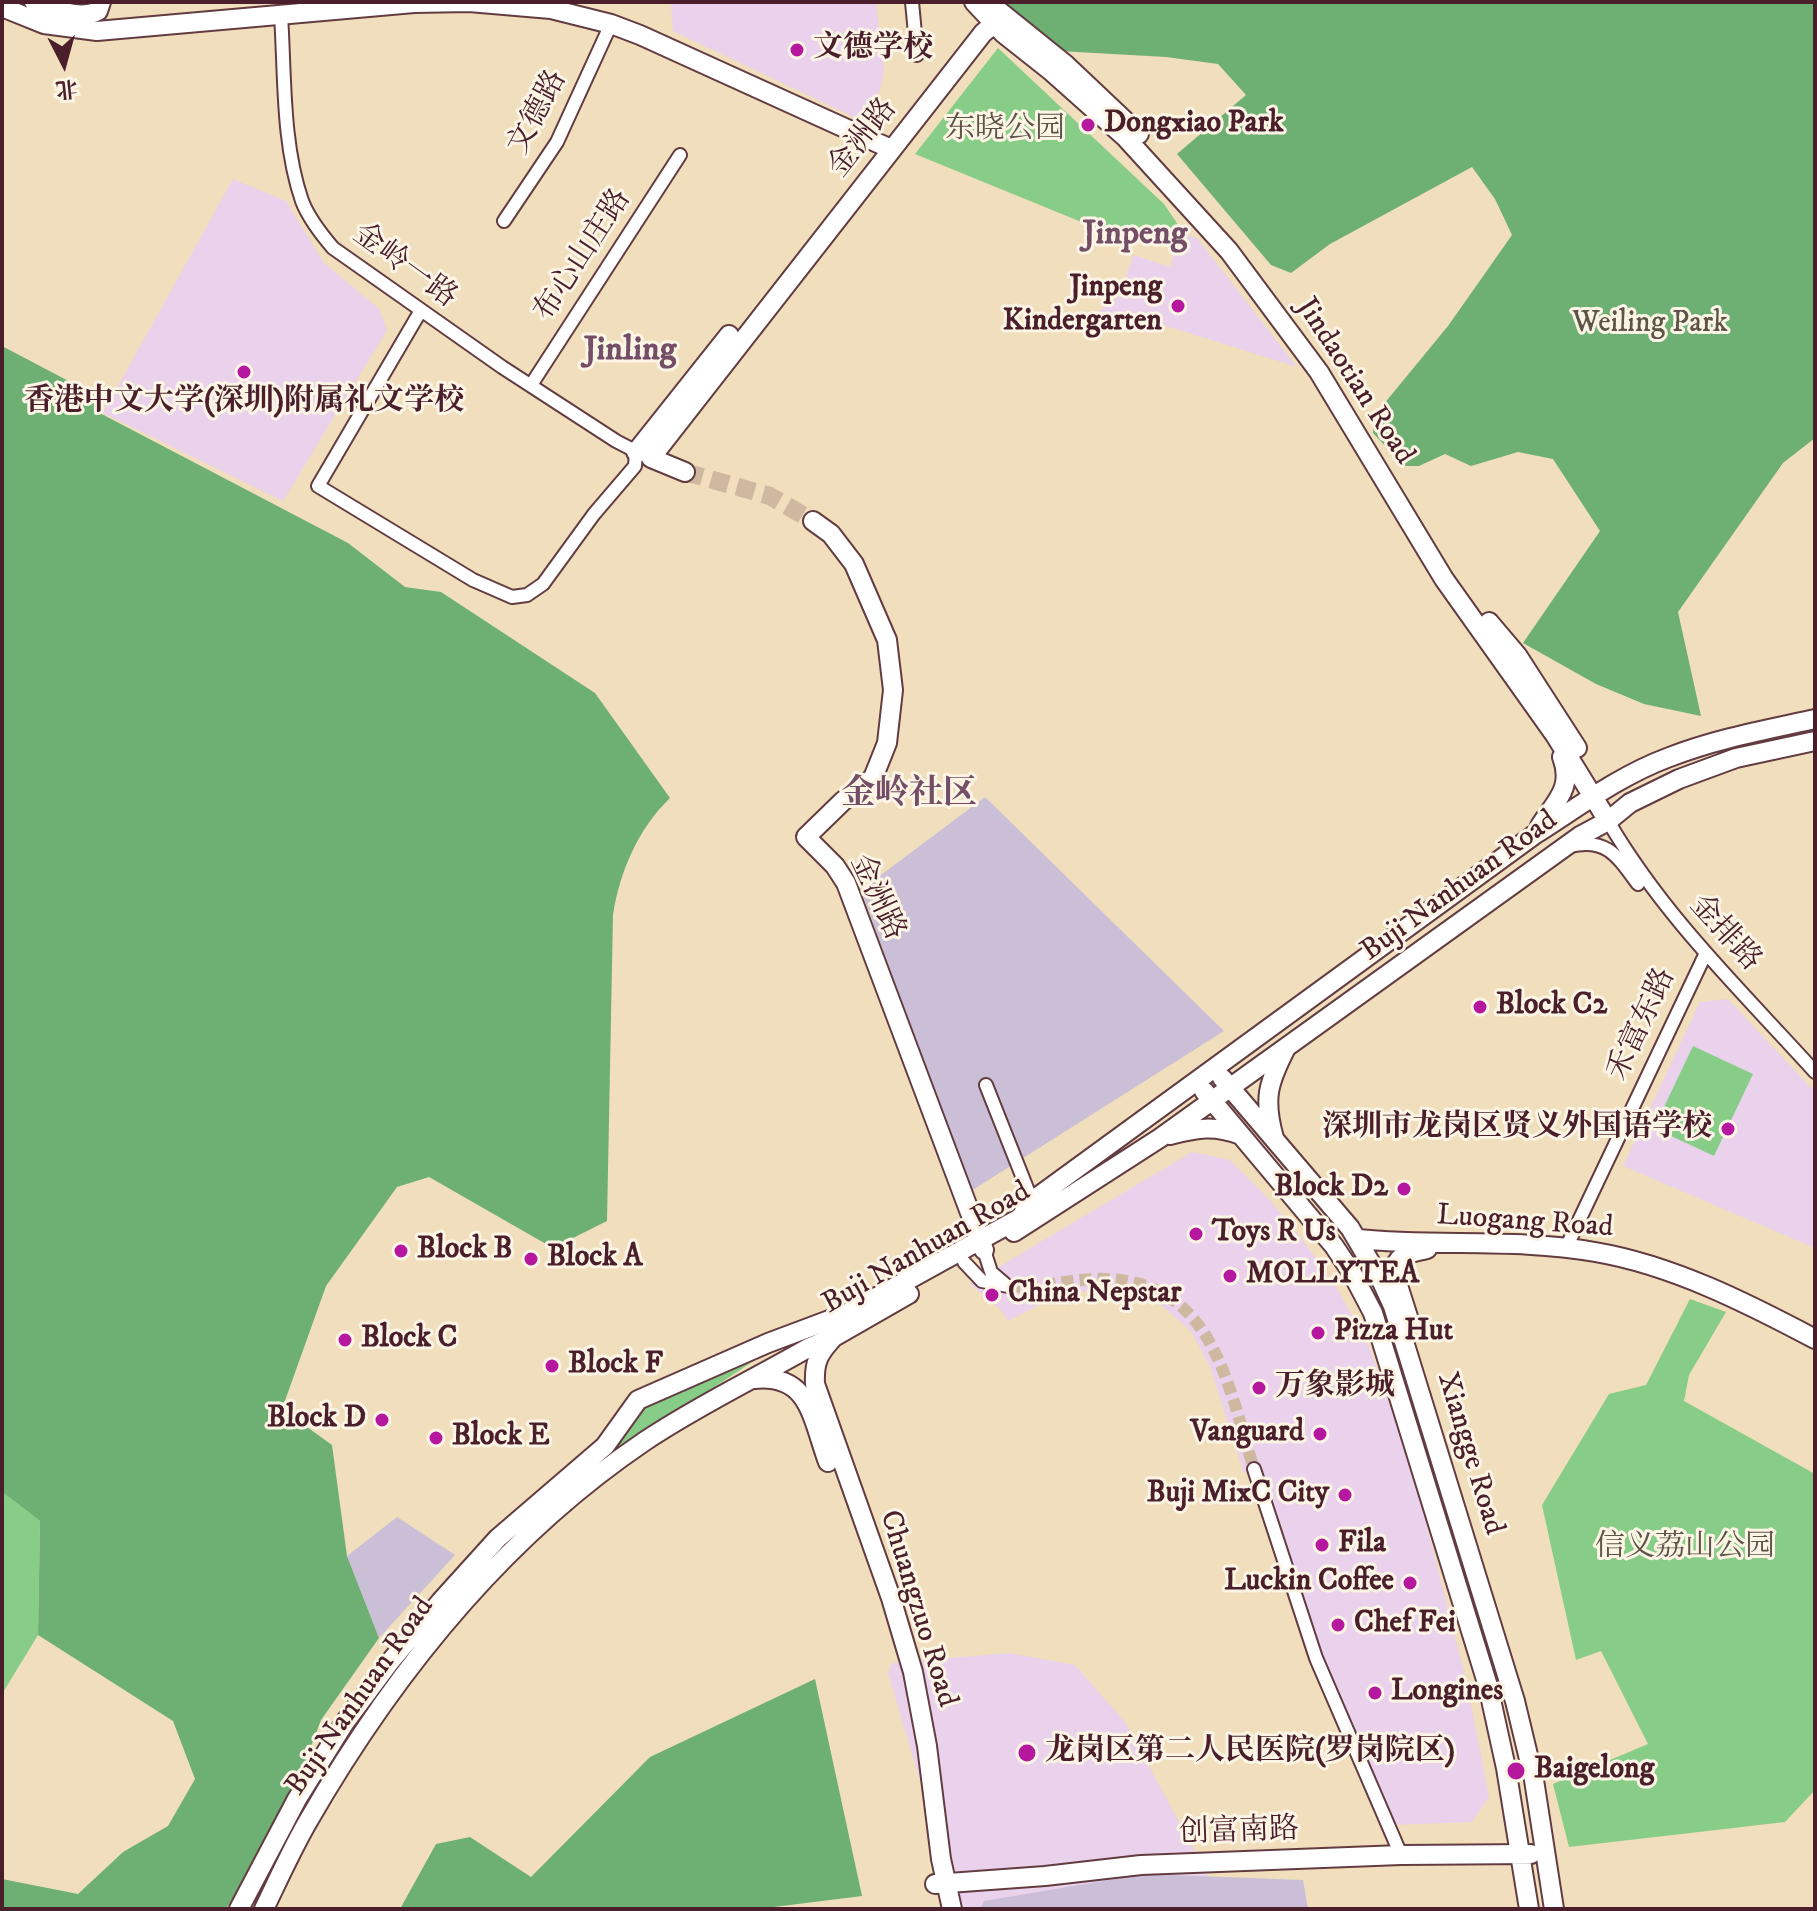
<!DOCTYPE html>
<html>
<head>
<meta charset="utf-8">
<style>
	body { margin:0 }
	#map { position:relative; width:1817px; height:1911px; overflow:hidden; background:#f0debd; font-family:"IM FELL DW Pica","Noto Serif SC",serif }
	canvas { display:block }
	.frame { position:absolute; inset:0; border:4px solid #4a1f2b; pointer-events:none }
	.north { position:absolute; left:24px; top:24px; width:80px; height:80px; -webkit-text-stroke:6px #fcf5e5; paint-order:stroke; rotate:174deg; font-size:22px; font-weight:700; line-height:32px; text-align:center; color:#4a1f2b }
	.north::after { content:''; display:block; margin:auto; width:28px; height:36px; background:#4a1f2b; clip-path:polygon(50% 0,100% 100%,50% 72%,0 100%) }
</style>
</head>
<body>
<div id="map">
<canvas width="1817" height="1911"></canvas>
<div class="frame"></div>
<div class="north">北</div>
</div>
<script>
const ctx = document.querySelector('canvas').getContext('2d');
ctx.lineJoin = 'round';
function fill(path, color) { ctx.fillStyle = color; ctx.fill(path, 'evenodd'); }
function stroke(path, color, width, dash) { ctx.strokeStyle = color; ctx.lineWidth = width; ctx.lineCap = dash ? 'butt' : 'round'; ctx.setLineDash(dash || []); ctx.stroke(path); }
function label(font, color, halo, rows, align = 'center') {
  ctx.font = font + ' "IM FELL DW Pica","Noto Serif SC",serif'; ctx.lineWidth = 6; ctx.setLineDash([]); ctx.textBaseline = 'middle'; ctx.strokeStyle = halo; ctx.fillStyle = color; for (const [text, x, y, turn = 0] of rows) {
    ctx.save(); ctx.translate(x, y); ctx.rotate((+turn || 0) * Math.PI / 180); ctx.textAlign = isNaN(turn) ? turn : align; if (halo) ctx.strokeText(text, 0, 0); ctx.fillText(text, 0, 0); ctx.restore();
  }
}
const built = new Path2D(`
	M671,2h205l8,67 -4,21 -22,29 -185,-88z
	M233,179l53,22 38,62 55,46 8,21 -104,171 -180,-88z
	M1181,233l16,5 100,129 -143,-45 -5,12 -56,-18 27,-21 13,-40 37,12z
	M1728,999l87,93v156l-192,-82 77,-164z
	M1192,1152l38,8 38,38 34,41 35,49 32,58 22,62 34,110 42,166 22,113 -17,25 -80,3 -71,-175 -59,-182 -18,5 -34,-106 -19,-36 -30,-26 -18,-9 -38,-7 -37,4 -18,6 -42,22 -7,-11 -31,-26z
	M1009,1653l66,12 50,57 101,187h-277l-11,-30 -17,-95 -33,-111 4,-10z`);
const industrial = new Path2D(`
	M985,797l239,234 -253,160 -110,-301z
	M397,1517l58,38 -76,83 -32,-82z
	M1145,1874l158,6 5,29h-328l4,-8z`);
const green = new Path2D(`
	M998,48l166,156 23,34 -12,4 -40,-16 -12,13 -208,-85z
	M1693,1046l60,28 -39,82 -60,-28z
	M1690,1299l36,13 -37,63 -5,26 131,73v316l-30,32 -216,25 -16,-63 95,-40 -47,-93 -25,9 -34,-155 67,-111 37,-9z
	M755,1360l-147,98 32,-48z
	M2,1492l38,29 -2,114 -36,59z`);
const forest = new Path2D(`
	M997,2h818v436l-32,25 -105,149 23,104 -57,-12 -48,-20 -73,-41 77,-112 -47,-72 -35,-7 -47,14 -26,-12 -26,12h-15l-31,-33 1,-17 74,-90 64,-91 -17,-36 -23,-32 -142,77 -39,29 -20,-8 -94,-111 69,-59 -28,-31 -52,-7 -107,-6z
	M2,346l95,50 -3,14 254,133 57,44 36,5 154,101 75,105c-32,31 -50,73 -57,117l-6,306 -54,27 -124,-71 -32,10 -71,99 -44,123 50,36 15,111 32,82 -58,82 -39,103 -56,86h-224v-30l76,15 45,-42 45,-26 27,-47 -22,-58 -135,-86 2,-114 -38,-29z
	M815,1679l47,217 -104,13h-358l36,-65 34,-7 61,40 119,-120z`);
const streetTunnel = new Path2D(`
	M1008,1286c34,4 64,-9 98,-7 108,3 122,108 148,190`);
const secondaryTunnel = new Path2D(`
	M685,472l85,24 43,25`);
const street = new Path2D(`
	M912,2l5,53
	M281,15c4,61 1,128 21,186 7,18 19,33 31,47l169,119 114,74 27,14
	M504,221l53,-79 54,-118
	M420,312l-102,174 155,94 39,17 15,-2 16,-11 51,-70 41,-48 1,-14
	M531,385l149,-230
	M1608,821c57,97 132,168 207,251
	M1570,846c37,-9 48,11 68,38
	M986,1085l46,116
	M1566,1248l139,-293
	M984,1250l7,22 14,12
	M964,1262l18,19 26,5
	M1254,1469l62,189 85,197`);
const secondary = new Path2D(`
	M34,2c18,7 46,18 64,9l3,-9
	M974,2l30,32 48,38 73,65 104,114 90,121 125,207 111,156 53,86
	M988,2l77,62 74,70
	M2,7l42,17 53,7 317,-28 55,-1 82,7 60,15 29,11 251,114
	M636,452l93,-117
	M685,472l-34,-14 332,-425 12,-10 2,-9
	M813,521l18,13 23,30 33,76 6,50 -6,53 -14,35 -30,23 -37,36 29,29 11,17 138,367
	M1489,622l28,33 60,93
	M1540,826c15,-24 34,-38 22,-69
	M1222,1078l128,150 32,54 11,24 122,395 19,79 20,129
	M1204,1091l130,155 18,27 21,40 115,373 18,82 23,141
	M1170,1135c29,-7 43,-10 71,0
	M1274,1138c-11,-39 -6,-55 12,-90
	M1014,1232l146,-94 420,-302 28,-15 22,-18 49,-24 57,-21 79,-17
	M1358,1239c79,8 160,-1 237,13 77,13 152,51 220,87
	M1410,1323l-16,-50c2,-20 16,-20 33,-24
	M832,1339c-14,15 -18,24 -17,45l76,214 22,74 14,74 14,113 11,50
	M754,1379c56,-6 58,40 74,83
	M935,1884l110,-8 96,-11 260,-10 130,-1
	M239,1909l58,-110 48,-77 44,-59 52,-62 57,-63 107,-92 33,-46 130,-57 80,-30 172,-95 12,-17 502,-366c43,-27 85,-59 133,-77 48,-19 98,-28 148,-39
	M264,1909c14,-29 27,-58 43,-86 85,-148 196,-286 338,-382 52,-35 109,-62 163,-93l26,-11 75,-43`);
const markers = [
	[797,50,8,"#b5179e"],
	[1088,125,8,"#b5179e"],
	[1178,306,8,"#b5179e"],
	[244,372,8,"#b5179e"],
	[1480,1007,8,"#b5179e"],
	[1728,1129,8,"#b5179e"],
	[1404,1189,8,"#b5179e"],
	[1196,1234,8,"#b5179e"],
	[401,1251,8,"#b5179e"],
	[531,1259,8,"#b5179e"],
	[1230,1276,8,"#b5179e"],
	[992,1295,8,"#b5179e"],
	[1318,1333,8,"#b5179e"],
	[345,1340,8,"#b5179e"],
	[552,1366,8,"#b5179e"],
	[1259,1388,8,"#b5179e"],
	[382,1420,8,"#b5179e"],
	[1320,1434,8,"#b5179e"],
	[436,1438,8,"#b5179e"],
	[1345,1495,8,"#b5179e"],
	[1322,1545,8,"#b5179e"],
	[1410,1583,8,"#b5179e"],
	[1338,1625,8,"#b5179e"],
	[1375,1693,8,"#b5179e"],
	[1027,1753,10,"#b5179e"],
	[1516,1771,10,"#b5179e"]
];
const poiNames = [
	["文德学校",813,50],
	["Dongxiao Park",1104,125],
	["Jinpeng",1162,289,"right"],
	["Kindergarten",1162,323,"right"],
	["香港中文大学(深圳)附属礼文学校",244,403,"center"],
	["Block C2",1496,1007],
	["深圳市龙岗区贤义外国语学校",1712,1129,"right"],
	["Block D2",1388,1189,"right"],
	["Toys R Us",1212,1234],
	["Block B",417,1251],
	["Block A",547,1259],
	["MOLLYTEA",1246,1276],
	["China Nepstar",1008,1295],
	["Pizza Hut",1334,1333],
	["Block C",361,1340],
	["Block F",568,1366],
	["万象影城",1275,1388],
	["Block D",366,1420,"right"],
	["Vanguard",1304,1434,"right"],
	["Block E",452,1438],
	["Buji MixC City",1329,1495,"right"],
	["Fila",1338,1545],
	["Luckin Coffee",1394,1583,"right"],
	["Chef Fei",1354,1625],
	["Longines",1391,1693],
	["龙岗区第二人民医院(罗岗院区)",1045,1753],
	["Baigelong",1534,1771]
];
const streetNames = [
	["文德路",539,113,-62],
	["金洲路",864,139,-52],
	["布心山庄路",584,256,-57],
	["金岭一路",404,267,36],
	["Jindaotian Road",1354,382,57],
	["Buji Nanhuan Road",1460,887,-36],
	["金洲路",876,898,65],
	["金排路",1724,934,48],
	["禾富东路",1643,1025,-65],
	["Luogang Road",1525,1223,4],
	["Buji Nanhuan Road",927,1249,-30],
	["Xiangge Road",1469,1454,73],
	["Chuangzuo Road",917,1609,73],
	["Buji Nanhuan Road",361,1697,-55],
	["创富南路",1239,1833,-2]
];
const parkNames = [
	["东晓公园",1005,131],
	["Weiling Park",1650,325],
	["信义荔山公园",1685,1549]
];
const quarterNames = [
	["Jinpeng",1135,236],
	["Jinling",630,352],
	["金岭社区",909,796]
];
fill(built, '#ead1ec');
fill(industrial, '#cabfd6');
fill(green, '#88cd87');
fill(forest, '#6eb074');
stroke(streetTunnel, '#cfb8a0', 12, [12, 6]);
stroke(secondaryTunnel, '#cfb8a0', 18, [18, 9]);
stroke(street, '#633c41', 16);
stroke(secondary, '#633c41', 22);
stroke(street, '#fff', 12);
stroke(secondary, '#fff', 18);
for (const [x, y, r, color] of markers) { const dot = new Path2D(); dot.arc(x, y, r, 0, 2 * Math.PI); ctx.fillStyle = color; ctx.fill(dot); stroke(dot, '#fcf5e5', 3); }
label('bold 30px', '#4a1f2b', '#fcf5e5', poiNames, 'left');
label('30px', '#4a1f2b', '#fcf5e5', streetNames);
label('30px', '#5d5347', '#fcf5e5', parkNames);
label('bold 34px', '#744e66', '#fcf5e5', quarterNames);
</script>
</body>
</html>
